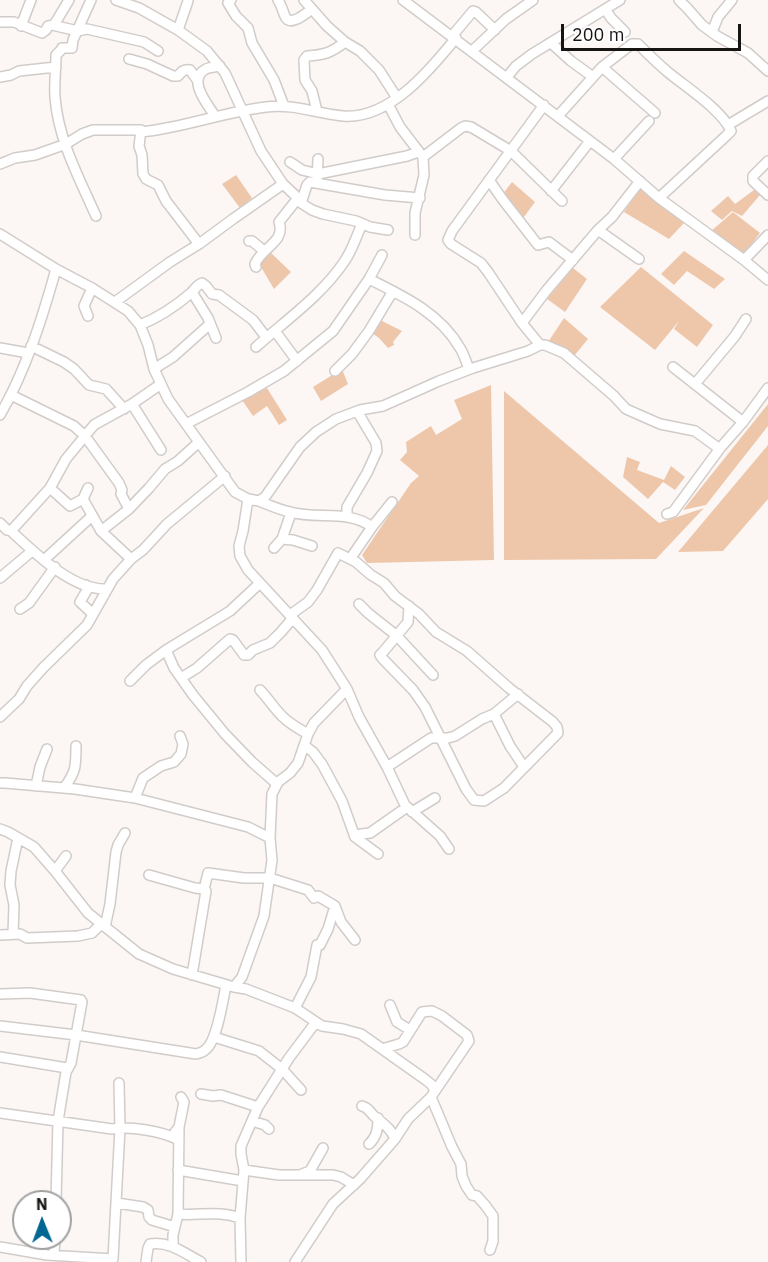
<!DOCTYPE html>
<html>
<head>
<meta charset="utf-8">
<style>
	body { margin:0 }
	#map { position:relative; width:768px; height:1262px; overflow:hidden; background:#fcf7f4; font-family:"IBM Plex Sans",sans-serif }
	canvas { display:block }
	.north { position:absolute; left:12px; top:1190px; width:60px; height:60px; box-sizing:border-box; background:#fff; border:2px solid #a2a1a1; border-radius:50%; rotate:359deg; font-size:16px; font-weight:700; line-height:24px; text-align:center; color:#171514 }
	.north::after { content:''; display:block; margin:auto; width:21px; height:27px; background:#006694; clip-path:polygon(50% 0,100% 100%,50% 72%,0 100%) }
	.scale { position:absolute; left:561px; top:24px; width:180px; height:27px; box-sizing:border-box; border:3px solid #171514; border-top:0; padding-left:8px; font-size:18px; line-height:21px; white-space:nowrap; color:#171514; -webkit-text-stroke:4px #fff; paint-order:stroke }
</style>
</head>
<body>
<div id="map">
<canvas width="768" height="1262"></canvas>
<div class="north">N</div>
<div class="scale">200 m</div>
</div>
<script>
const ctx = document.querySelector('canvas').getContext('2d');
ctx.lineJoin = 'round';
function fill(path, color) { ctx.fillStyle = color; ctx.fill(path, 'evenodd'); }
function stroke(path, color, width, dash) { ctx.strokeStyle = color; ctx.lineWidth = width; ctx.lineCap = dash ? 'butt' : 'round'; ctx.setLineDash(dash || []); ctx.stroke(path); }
const green = new Path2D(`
	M236,175l16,23 -12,10 -18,-24z
	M512,182l23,20 -14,19 -19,-26z
	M641,187l43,36 -15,16 -45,-27z
	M754,190l6,5 -18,21 -10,-5 -10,9 -11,-9 17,-15 7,8z
	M733,212l27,21 -17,22 -33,-23z
	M269,251l22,21 -17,17 -16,-27z
	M684,251l41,28 -11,10 -27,-18 -13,14 -13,-11z
	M641,267l72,58 -16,22 -23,-18 5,-8 -24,29 -55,-43z
	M573,268l14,11 -22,33 -18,-13z
	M564,318l24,21 -14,17 -26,-14z
	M378,319l24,12 -9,11 1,3 -6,3 -9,-10 -7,-5z
	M342,369l6,15 -27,17 -8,-14z
	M491,385l3,175 -127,3 -5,-8 49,-72 8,-7 -19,-16 7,-8 -1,-10 25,-16 5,9 26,-16 -8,-19z
	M267,388l20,32 -8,5 -12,-19 -14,10 -11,-16z
	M504,391l155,132 45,-15 -48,51 -152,1z
	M768,404v22l-62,79 -23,5z
	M768,445v54l-45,52 -45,1z
	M627,457l13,5 -3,8 27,10 7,-14 14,11 -10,13 -12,-8 -15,17 -25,-22z`);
const minor = new Path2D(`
	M91,0l-18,40 -1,8h-10l-1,2 -5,5c0,14 -2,28 -1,42 3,42 24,81 41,119
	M116,0l23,8 39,22 29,21 18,22 36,78 22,33 15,14 3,5 11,7 11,4 33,7 14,6 18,3
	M231,0l-3,3 8,13 12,12 4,15 22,37 10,26
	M278,0c4,6 5,13 8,18 6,8 20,-5 26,-9
	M304,0l23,26 18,16 15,9 19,19 18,28
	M403,0l211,159 45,39 85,62 24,20
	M679,0l9,9 14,16 15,11 31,17 20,18
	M606,10l5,8 14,14
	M0,22h14l28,11 4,-3 2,-4 4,-1 26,6 9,-2 57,13 14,9
	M54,25l15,-25
	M21,26l10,-26
	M178,30l10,-29
	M712,32l6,-15 14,-17
	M452,36l21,-25 3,1 19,18
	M551,43l20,18 22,16
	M472,51l34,-32 27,-19
	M129,59l18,5 26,12h5c4,-5 6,-7 12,-6l8,11
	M602,67l53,46
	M0,77l11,-2 8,-4 37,-4
	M507,77l9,-11 16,-12 88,-54
	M388,104l12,23 23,30 1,18 -9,38v22
	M544,105l-92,126 -4,9 3,4 30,19 7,9 34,51 18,22h5l19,8 50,43 12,13 34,15 35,7 22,16h4
	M317,111l-5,-20 -7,-11 -1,-20 3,-4c17,-1 24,-3 38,-14
	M215,116c-7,-11 -29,-37 -9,-47 4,-2 10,-2 14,-3
	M558,116l44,-49 30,-23h6c10,10 20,20 31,29 17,14 53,37 62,58l-5,5 -67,62
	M728,125l40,-24
	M141,130l-2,16 3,9 1,19 3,5 12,6 8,16 33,43
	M423,157l38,-29 4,-2 6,1 40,24 51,50
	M614,159l35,-38
	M768,161l-15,15v5l15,14
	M290,162l12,8 16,4 89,-18 11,-4
	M0,164l15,-6 20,-3 31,-11 16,-10 11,-4h48v2c42,-4 82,-20 125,-25 27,-4 51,7 77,9 46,4 87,-46 113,-78
	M317,179l1,-20
	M489,180l14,20 35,45 11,-3 24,18
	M551,191l39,-50
	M301,203l6,-18 3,-3 75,13 35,3
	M598,230l41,29
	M0,234l56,35 36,19 36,23 12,14 8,20 6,24 14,30 67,93 13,7 -5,32 -4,15 1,10 8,14 74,80 25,39 -33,34 -6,11 -10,29 -8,10 -12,9 -6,12 -2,44 2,22 -8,56 -22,61 -8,10 -61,-18 -34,-15 -51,-41 -33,-42 -21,-24 -26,-15 -8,-3
	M249,241h3l12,10
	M744,260l24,-25
	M256,267l-1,-3c7,-17 31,-22 24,-42l19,-24
	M369,279c34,17 71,34 91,69 4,6 6,14 9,21
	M192,292l16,26 8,20
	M115,302l55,-40 29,-18 34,-25 50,-35
	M88,316l-4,-10 8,-18
	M522,323l24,-32 52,-61 14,-13 28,-36
	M140,325c17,-7 37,-20 51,-32 4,-4 6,-8 11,-10l4,3 6,8 7,1 34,25 13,17
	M275,331l22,30
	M31,346l33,16 10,7 15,16 17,4 18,20
	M256,347c30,-27 65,-51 88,-85 8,-11 12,-25 18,-38
	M0,348l28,5
	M673,367l70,55
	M154,369l19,-12 37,-33
	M335,371l17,-17 17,-23 24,-40
	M695,384l40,-48 11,-17
	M11,395l63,31 11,10 34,47 3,7 -1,4 8,15
	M132,404l29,46
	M0,415c26,-45 42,-96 56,-146
	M186,424l62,-32 36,-21 49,-40 36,-52 13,-24
	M50,488l20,18 13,-7
	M88,488l-5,11 18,32 30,28
	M248,499l11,2 6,-4 35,-50 16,-15 20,-13 24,-9 23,-4 56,-25 34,-13 55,-17 12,-6
	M259,501c10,4 21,9 31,11 28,8 58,-3 82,15
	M667,514l6,-2 48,-65 22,-25 25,-34
	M347,516v-9l20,-34 10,-22 -1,-8 -19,-32
	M0,523l7,7 4,1c24,22 61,59 95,58
	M11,531l39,-43 16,-29 28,-34 7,-4 31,-17 29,-20
	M101,531l28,-22 20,-21 16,-19 13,-8 21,-19
	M282,539l9,-26
	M274,548l8,-9 11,1 19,6
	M350,559l22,-32 20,-25
	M44,560l48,-44
	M0,578l32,-27
	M86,585l1,5 -7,12 13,12
	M359,604l9,9 29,23 36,39
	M20,609l9,-6 26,-36
	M290,615l18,-13 9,-12 21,-37 18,9 15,13 13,8 11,13 24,18 17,18 31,19 42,37 44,34 4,5 1,6 -54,55 -20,13 -10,-1 -8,-11 -41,-82 -12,-17 -31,-32 -2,-3 3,-3 25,-30 1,-16
	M166,650l8,18 19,27 32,39 27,28 25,22
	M181,678l16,-10 33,-29 3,1 11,15h4l5,-5 17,-7 11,-11 12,-14
	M130,681l16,-16 20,-15 64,-39 30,-28
	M347,689l12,28 28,50 18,38 35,31 9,13
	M260,690c8,8 15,20 23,27 7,7 16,12 25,17
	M494,714l16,32 14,21
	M0,717l19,-18 8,-13 16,-18 44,-43 26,-46 18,-20 12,-9 24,-26 58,-48
	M305,746l8,6 9,12 20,37 13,36 23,17
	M387,767l44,-29h17l7,-2 27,-17 12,-5 24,-20
	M0,783h5l70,6 60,9 113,29 22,11
	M36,786l4,-19 7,-18
	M64,788c12,-16 12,-22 12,-42
	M135,798l8,-20 18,-12 13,-4 7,-8 2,-10 -3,-8
	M412,812l23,-14
	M354,835l16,-2 37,-26
	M55,871l11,-15
	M149,875l46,13 9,1 2,2 -14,84
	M204,889l4,-16 36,5h26l38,12 6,8 4,-2 17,10 6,16 14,18
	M105,927l5,-23 6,-52 2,-7 7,-12
	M13,934l1,-29 -4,-20 1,-14 7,-33
	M0,935l20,-1 7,4 51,-2 14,-3 9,-9
	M234,987l12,2 49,19 27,18 21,3 18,5 65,46 6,5 3,6
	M0,994l30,-1 51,7 1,2 -11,61 -5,9 -8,49 -2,81
	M390,1005l7,17 13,8
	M295,1008l16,-31 6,-32h3l8,-16 7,-23
	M0,1026l76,9 120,19c4,-1 7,-2 9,-4 12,-8 18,-50 21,-65
	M214,1037l45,14 23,18 19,21
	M0,1057l67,11
	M201,1094l12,2 8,-1 37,12
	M431,1097l21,50 9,17 1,12 4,10 6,9 5,1 8,9 8,11v25l-3,9
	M362,1106c7,2 7,5 12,10 8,7 17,12 21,23
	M0,1113l112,16c18,-3 50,2 67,11
	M252,1121l13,4 4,4
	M175,1132l4,-5 5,-25 -3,-5
	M369,1144c8,-7 9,-16 9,-26
	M178,1170l65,11
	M244,1170l35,5h54l8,2 13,8
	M302,1174l8,-3 13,-23
	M117,1203l26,4 5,3 1,7 3,3 23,7
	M178,1214c21,2 41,-4 62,4
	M173,1246v-11l5,-21 1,-87
	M0,1247l47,8 66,4 7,-131 -1,-45
	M54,1255l1,-17
	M146,1262l2,-14 2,-4c20,-3 34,9 51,18
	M241,1262l-1,-44 4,-48 -3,-16v-8l17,-39 31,-49 27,-36
	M295,1262l38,-58 27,-25 35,-40 13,-20 23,-22 38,-56 -2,-6 -25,-19 -10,-5 -10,1 -19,30 -4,2 -17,5`);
fill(green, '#eec7ab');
stroke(minor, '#d1ccc9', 12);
stroke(minor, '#fff', 9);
</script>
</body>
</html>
